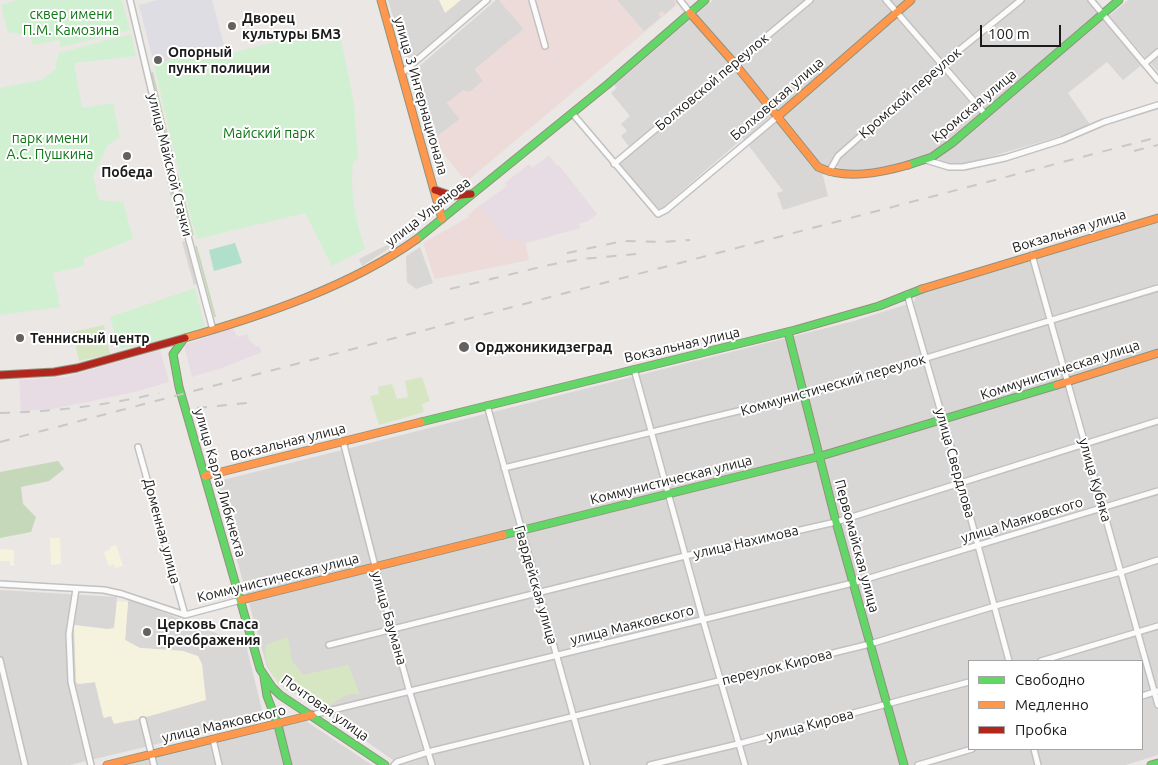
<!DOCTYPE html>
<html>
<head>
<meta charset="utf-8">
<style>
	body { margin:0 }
	#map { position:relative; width:1158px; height:765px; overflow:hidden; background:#eae7e4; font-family:Ubuntu,sans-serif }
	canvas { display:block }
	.legend { position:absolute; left:968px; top:660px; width:175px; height:90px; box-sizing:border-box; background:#fff; border:1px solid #a4a4a4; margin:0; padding:6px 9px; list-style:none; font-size:15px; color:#1b1b1b }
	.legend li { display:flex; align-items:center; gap:10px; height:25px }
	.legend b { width:25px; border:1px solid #a4a4a4 }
	.scale { position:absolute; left:980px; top:25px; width:81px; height:22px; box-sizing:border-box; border:2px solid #1b1b1b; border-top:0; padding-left:6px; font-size:15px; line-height:18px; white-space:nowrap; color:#1b1b1b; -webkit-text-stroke:4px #fff; paint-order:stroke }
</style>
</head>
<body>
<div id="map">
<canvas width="1158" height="765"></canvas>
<ul class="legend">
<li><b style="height:6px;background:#63d668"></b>Свободно</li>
<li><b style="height:6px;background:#ff974d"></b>Медленно</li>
<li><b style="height:6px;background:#b3261e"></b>Пробка</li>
</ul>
<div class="scale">100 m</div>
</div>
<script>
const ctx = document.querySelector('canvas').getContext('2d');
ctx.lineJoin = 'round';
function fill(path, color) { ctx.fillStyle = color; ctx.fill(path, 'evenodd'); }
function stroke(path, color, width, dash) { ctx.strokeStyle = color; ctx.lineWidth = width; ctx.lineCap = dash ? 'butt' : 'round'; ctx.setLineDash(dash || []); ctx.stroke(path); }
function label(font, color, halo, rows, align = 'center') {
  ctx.font = font + ' Ubuntu,sans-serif'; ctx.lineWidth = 4; ctx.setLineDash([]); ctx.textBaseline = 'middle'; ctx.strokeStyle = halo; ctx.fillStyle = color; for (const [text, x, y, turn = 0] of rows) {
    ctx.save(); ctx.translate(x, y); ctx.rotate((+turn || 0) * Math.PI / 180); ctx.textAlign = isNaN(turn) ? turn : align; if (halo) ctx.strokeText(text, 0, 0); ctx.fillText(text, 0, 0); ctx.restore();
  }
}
const residential = new Path2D(`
	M388,0h95l-71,61 -6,-1z
	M496,0h3l25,29 -49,40 8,12 -13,11 -23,11 13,16 -27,21 -9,-10 -15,-55z
	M713,0h375l55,64 -20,16 -16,-18 -39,31 23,33 -6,3 -123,36 -19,-1 -10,-11 -10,5 -51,11 -27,2 -13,-7 -10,8 6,24 -45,14 -6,-17 6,-2 -40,-53 -83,72 -44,-50 14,-12 -9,-12 6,-5 -6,-7 9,-8 -19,-23 6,-5 -3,-3z
	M1128,0h30v72l-49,-56z
	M1158,223v532l-32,10h-726l-126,-88 -7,-10 -52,-185 639,-161 60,-19 2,-7zM969,661h173v88h-173z
	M0,590l117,7 -2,30 -7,3 -34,-5 4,59 17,-2 8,35 8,-1 21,5 38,-11 5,-3 27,-34v-9l-19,-13 -43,-3 -15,-8 3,-38 2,-3 116,46 18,73 -194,47h-70z
	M306,721l66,44h-246z`);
const commercial = new Path2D(`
	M499,0h177l1,5 -211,177 -33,-42 27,-21 -13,-16 16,-13 7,2 13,-11 -8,-12 49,-40z
	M479,206l28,36 10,-5 8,4 4,19 -94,19 -12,-36 46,-26 -1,-2z`);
const industrial = new Path2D(`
	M549,155l8,11 2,-1 38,49 -9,7 -9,3 1,4 -53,15 -6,-1 -4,-5 -10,5 -28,-36 28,-20 -2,-3 24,-19 3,4z
	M233,328l4,9 10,-3 3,7 6,5h3l3,6 -40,16 -30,9 -8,-32z
	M160,350l9,32 -34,10 -82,17 -32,2 -2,-31 47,-3z`);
const education = new Path2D(`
	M439,0h22l-16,13z
	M50,538h10l1,26 -10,1z
	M116,545l7,21 -8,2 -1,-4 -5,2 -5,-14 7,-3 -1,-2z
	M0,549l14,1v16l-4,-1v-4h-10z
	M117,601l11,1 -3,38 15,8 43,3 15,5 4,8 4,36 -60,17 -32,7 -3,-8 -7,2 -9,-36 -17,2 -2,-2 -2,-57 34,4 6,-1z`);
const grass = new Path2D(`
	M104,325l6,29 -31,7 -6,-29z
	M422,377l8,24 -8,3 2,8 -45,13 -9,-29 9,-2 -1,-7 14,-3 5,15 11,-2 -3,-16z
	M288,637l4,24 11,14 45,-10 12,30c-13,-4 -24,6 -34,13l-8,-5 -1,-7c-5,-1 -21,-2 -24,-3 -17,-7 -31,-30 -27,-48z`);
const forest = new Path2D(`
	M153,72l21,87 -2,1 -21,-87z
	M178,174l16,61 -2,1 -16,-61z
	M168,176l14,54 -2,1 -14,-54z
	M195,246h2l19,71h-2z
	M58,461l6,8 -15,12 -28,6 2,17 13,13 -5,15 -31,6v-66z`);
const park = new Path2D(`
	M18,0h104l8,30 -69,17 -2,-7 -26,5 -3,-10 -22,-3 -7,-27z
	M338,26l16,77 4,57 -5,1c-3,34 2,56 12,88l-33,17 -27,-53 -108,26 -20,-75 -23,-100 49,-13 13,6z
	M131,34l5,22 -62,7 8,45 31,-5 7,34 -13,9 -14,30 6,24 24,2 10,37 -49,19v8l-31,7 7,34 -60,8v-227l42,-8 14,-11v-6l3,-10z
	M195,288l10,39 -55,16 -31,6 -9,-32z`);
const pitch = new Path2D(`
	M235,243l7,20 -28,8 -5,-21z`);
const parking = new Path2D(`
	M617,0h57l1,5 -10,9 -3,-3 -4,3 3,3 -17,14z
	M189,240l12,42 -7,3 -12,-43z
	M391,243l2,3 -31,20 -3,-7z
	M420,247l13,36 -17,6 -9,-7 -1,-26z`);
const plaza = new Path2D(`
	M157,0h55l12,45 -70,19 -15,-59z`);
const street = new Path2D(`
	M130,0l39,165 44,165
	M532,0l13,46
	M680,0l10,13
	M886,0l99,114
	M1091,0l67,80
	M1145,63l13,-11
	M402,73l85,-73
	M572,113l86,101 8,-4 111,-93
	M926,160l23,7h14l42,-9 57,-18 42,-18 54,-17
	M614,164l196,-164
	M829,172l9,-16 104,-92 79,-64
	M1032,255l126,450
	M907,294l54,188 48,179
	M634,369l69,251 42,145
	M487,405l100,360
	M343,441l32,125 35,127 22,72
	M138,447l47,168
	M504,468l300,-73 354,-107
	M0,584l104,6 18,4 63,21
	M76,589l-7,45 2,48 20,83
	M185,615l56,-15
	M329,645l356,-89 151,-34 322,-101
	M0,660l25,105
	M1041,661l117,-35
	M1142,696l16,-5
	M312,715l541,-132 305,-92
	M143,720l11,45
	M213,739l6,26
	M1034,749l4,16
	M394,765l3,-3 31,-10 442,-108 125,-38 126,-34 37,-12
	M650,765l88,-21 231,-62
	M918,765l54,-16`);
const fast = new Path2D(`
	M908,165l24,-8 20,-14 167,-143
	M417,239l191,-155 97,-84
	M788,332l48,190 68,243
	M183,340l-10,14 6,33 81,282 12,18 8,8 105,70
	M421,422l374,-92 84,-24 43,-17
	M503,535l318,-79 236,-71
	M264,677l3,19 11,29 10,40
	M1151,765l7,-2`);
const slow = new Path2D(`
	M381,0l61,219
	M690,13l45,51 83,103c27,13 62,6 90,-2
	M777,117l134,-117
	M922,289l236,-71
	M185,338c77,-22 166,-52 232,-99
	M1057,385l101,-32
	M205,476l216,-54
	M241,600l262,-65
	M107,765l205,-50`);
const jam = new Path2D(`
	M435,190l17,6 19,-2
	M0,375l54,-3 23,-4 108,-30`);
const rail = new Path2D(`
	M1134,151l24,-6
	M567,253l56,-12 41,1 26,-2
	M450,289l99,-24 33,-6 54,-5
	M197,408l50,-5
	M0,413c53,-1 108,-8 159,-20
	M0,442l1158,-305`);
const markers = [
	[232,26,5,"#636261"],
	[158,60,5,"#636261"],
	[127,156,5,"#636261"],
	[20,338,5,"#636261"],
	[464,347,6,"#636261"],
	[147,632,5,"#636261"]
];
const parkNames = [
	["сквер имени",71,14],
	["П.М. Камозина",71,30],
	["Майский парк",269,133],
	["парк имени",50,138],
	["А.С. Пушкина",50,154]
];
const poiNames = [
	["Дворец",242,18],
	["культуры БМЗ",242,34],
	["Опорный",168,52],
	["пункт полиции",168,68],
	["Победа",127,172,"center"],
	["Теннисный центр",30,338],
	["Орджоникидзеград",475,347],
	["Церковь Спаса",157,624],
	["Преображения",157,640]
];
const streetNames = [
	["Болховской переулок",712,82,-40],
	["Кромской переулок",910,93,-41],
	["улица 3 Интернационала",421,96,74],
	["Болховская улица",777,99,-41],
	["Кромская улица",974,106,-40],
	["улица Майской Стачки",170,165,76],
	["улица Ульянова",428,212,-38],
	["Вокзальная улица",1069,231,-17],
	["Вокзальная улица",682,345,-13],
	["Коммунистическая улица",1060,370,-18],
	["Коммунистический переулок",833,385,-16],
	["Вокзальная улица",288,442,-14],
	["улица Свердлова",955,463,74],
	["Коммунистическая улица",671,480,-14],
	["улица Кубяка",1095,480,74],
	["улица Карла Либкнехта",220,483,74],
	["улица Маяковского",1022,520,-17],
	["Доменная улица",162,531,75],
	["улица Нахимова",746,542,-13],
	["Первомайская улица",857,546,75],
	["Коммунистическая улица",278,578,-14],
	["Гвардейская улица",536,585,74],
	["улица Баумана",389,618,74],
	["улица Маяковского",632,625,-14],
	["переулок Кирова",777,667,-14],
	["Почтовая улица",325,708,35],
	["улица Маяковского",224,724,-13],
	["улица Кирова",810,725,-15]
];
fill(residential, '#d9d7d5');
fill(commercial, '#ecdbd9');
fill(industrial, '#e7dce3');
fill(education, '#f5f3de');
fill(grass, '#d7e6c2');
fill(forest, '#c5d8b9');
fill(park, '#d1f0d1');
fill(pitch, '#b0e0cb');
fill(parking, '#d8d7d5');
fill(plaza, '#dedde3');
stroke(street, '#c2c1c0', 8);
stroke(fast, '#91927d', 9);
stroke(slow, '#91927d', 9);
stroke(jam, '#91927d', 9);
stroke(street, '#fcfbfb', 5);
stroke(fast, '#63d668', 7);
stroke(slow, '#ff974d', 7);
stroke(jam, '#b3261e', 7);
stroke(rail, '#c9c8c8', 2, [10, 10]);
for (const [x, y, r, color] of markers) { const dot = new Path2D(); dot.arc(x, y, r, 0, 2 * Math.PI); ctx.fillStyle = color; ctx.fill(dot); stroke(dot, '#fff', 2); }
label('14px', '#0e7415', '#fff', parkNames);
label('bold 14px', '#1b1b1b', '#fff', poiNames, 'left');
label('14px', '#1b1b1b', '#fff', streetNames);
</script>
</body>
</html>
